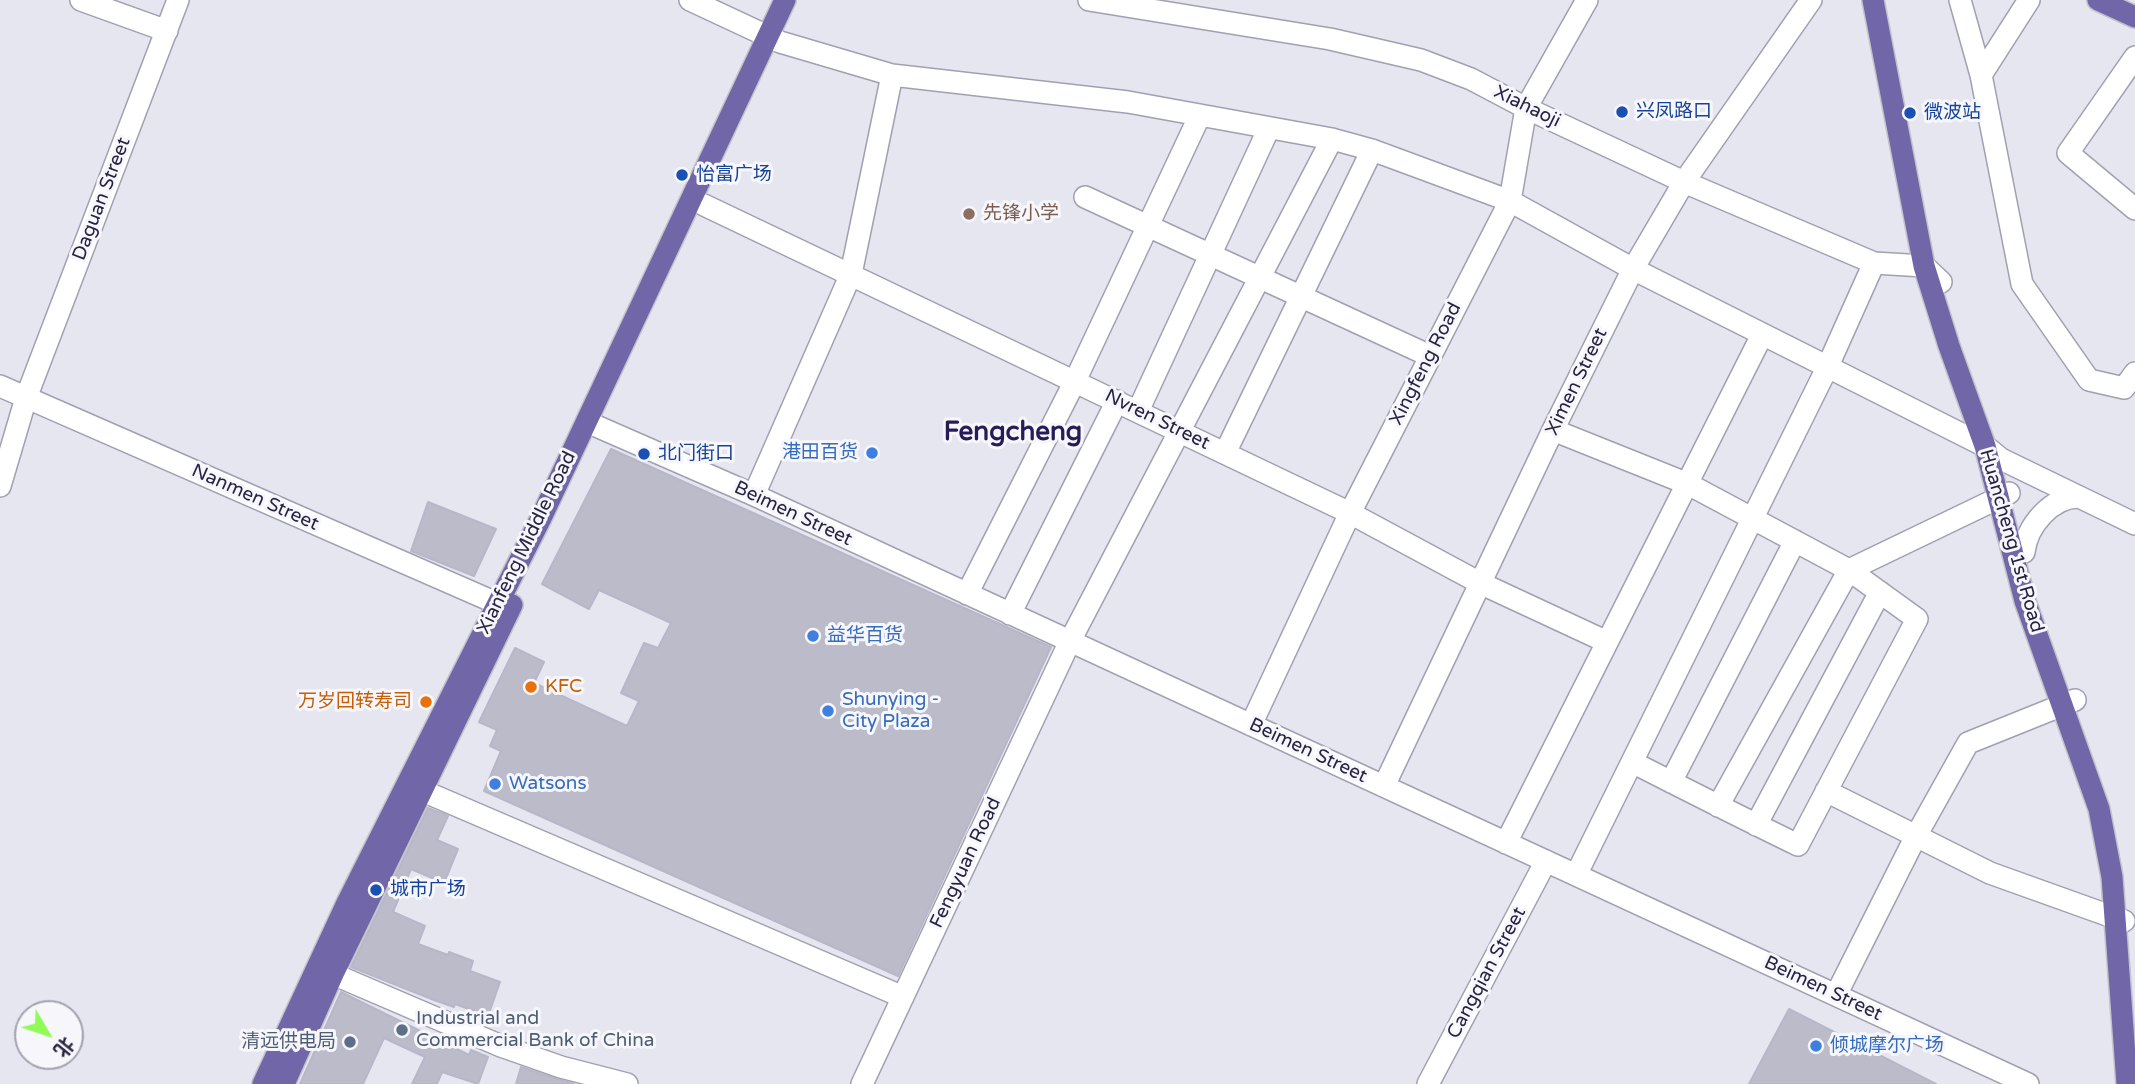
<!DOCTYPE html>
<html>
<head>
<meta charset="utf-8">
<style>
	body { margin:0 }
	#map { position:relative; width:2135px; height:1084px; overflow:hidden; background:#e5e6ef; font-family:"Varela Round","Noto Sans SC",sans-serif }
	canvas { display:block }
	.north { position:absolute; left:14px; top:1000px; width:70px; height:70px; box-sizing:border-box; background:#f7f7fb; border:2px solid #a4a2b1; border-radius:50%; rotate:129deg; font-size:19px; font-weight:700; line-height:28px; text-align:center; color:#272343 }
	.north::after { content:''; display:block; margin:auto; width:24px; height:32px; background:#90fb58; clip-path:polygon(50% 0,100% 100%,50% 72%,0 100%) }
</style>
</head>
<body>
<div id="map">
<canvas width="2135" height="1084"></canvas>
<div class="north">北</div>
</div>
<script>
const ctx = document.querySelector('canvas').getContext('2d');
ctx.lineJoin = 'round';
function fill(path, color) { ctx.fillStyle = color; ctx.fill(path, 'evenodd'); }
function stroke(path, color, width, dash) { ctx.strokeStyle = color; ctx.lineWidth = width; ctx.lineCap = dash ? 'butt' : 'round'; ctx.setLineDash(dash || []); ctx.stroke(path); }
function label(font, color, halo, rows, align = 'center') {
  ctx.font = font + ' "Varela Round","Noto Sans SC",sans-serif'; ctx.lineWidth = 6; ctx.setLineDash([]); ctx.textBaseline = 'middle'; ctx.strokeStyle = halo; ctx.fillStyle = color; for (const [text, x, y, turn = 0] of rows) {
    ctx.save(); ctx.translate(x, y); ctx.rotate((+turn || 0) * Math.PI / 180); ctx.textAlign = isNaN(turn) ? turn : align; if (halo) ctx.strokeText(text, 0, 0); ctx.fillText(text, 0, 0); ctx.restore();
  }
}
const building = new Path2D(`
	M611,449l440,198 -153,329 -414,-185 17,-40 -11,-5 7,-16 -18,-8 36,-74 29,14 -10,21 93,43 12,-25 -18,-8 23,-50 14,5 13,-25 -72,-33 -10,19 -47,-25z
	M428,502l68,27 -22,47 -63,-25z
	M428,808l20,8 -11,24 21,9 -14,34 -33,-14 -18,43 32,14 -7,18 30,11 1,-3 24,9 -3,10 30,11 -12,34 -33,-12 -1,3 -20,-7 -83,-33z
	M341,992l128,63 2,-5 17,7 -10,27 -36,-12 -5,12h-25l13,-27 -41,-19 -21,46h-63z
	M1789,1009l147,75h-187z
	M521,1067l36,12 17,5h-58z`);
const minor = new Path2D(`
	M81,0l86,31
	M690,0l90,42 112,33 236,27 204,37 40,11 138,51 123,68 352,177 16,13 134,65
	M1089,0l241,39 91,21 50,19 55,29 158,74 190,81 50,3 17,16
	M1960,0l21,75 41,209 67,96 35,8 11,-15
	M2135,57l-67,96 67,56
	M1981,75l48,-75
	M1085,197l345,159
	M704,205l646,308 130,70 127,59
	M0,386l510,223
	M1138,411l131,-283
	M587,422l167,73 1274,589
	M1553,430l135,54 161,86 160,-77
	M1225,453l147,-303
	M0,486l26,-88 152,-398
	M754,495l97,-221 41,-199
	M2024,552c3,-26 27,-55 55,-55
	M967,594l108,-213 125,-266
	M1010,614l107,-213
	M1251,725l99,-212 160,-312 16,-93 61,-108
	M1632,762c55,28 110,56 166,83l119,-226 -68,-49 -131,236
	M1671,782l124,-241
	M1384,786l169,-356 80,-161 51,-87 127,-182
	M423,791l480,206
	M1826,791l164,82 134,48
	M1756,825l124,-233
	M1506,843l256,-508
	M1576,875l251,-507 47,-105
	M333,974l168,72 60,21 66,17
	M1836,995l80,-159 52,-93 107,-43
	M862,1084l208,-443 262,-502
	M1428,1084l118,-223`);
const major = new Path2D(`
	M1873,0l51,266 25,80 36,100 40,155 74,208 13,68 15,207
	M2098,0l37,17
	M263,1084l84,-181 194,-385 244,-518
	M284,1084l49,-110 179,-369`);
const markers = [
	[1622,112,7,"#1a4fb4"],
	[1910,113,7,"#1a4fb4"],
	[682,175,7,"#1a4fb4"],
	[969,214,7,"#8d6e63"],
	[872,453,7,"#3f7fe0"],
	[644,454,7,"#1a4fb4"],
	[813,636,7,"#3f7fe0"],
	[531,687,7,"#e8710a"],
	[426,702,7,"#e8710a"],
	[828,711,7,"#3f7fe0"],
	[495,784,7,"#3f7fe0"],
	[376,890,7,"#1a4fb4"],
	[402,1030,7,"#5c6f8a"],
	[350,1042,7,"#5c6f8a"],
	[1816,1046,7,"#3f7fe0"]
];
const streetNames = [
	["Xiahaoji",1527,107,26],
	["Daguan Street",102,199,-69],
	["Xingfeng Road",1426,364,-63],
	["Ximen Street",1577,382,-64],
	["Nvren Street",1157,420,26],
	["Nanmen Street",255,498,24],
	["Beimen Street",793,514,25],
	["Huancheng 1st Road",2011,541,74],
	["Xianfeng Middle Road",527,543,-64],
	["Beimen Street",1308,751,25],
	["Fengyuan Road",966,863,-65],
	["Cangqian Street",1487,973,-62],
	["Beimen Street",1823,989,25]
];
const transitNames = [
	["兴凤路口",1636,112],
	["微波站",1924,113],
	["怡富广场",696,175],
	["北门街口",658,454],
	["城市广场",390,890]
];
const educationNames = [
	["先锋小学",983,214]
];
const shopNames = [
	["港田百货",858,453,"right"],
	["益华百货",827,636],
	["Shunying -",842,700],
	["City Plaza",842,722],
	["Watsons",509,784],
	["倾城摩尔广场",1830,1046]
];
const foodNames = [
	["KFC",545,687],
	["万岁回转寿司",412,702,"right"]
];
const serviceNames = [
	["Industrial and",416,1019],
	["Commercial Bank of China",416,1041],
	["清远供电局",336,1042,"right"]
];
const districtNames = [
	["Fengcheng",1013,433]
];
fill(building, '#bbbbca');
stroke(building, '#b7b7ca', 2);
stroke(minor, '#a1a0b1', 24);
stroke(major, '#c3c1ca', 24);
stroke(minor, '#fff', 21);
stroke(major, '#7167a8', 21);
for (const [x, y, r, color] of markers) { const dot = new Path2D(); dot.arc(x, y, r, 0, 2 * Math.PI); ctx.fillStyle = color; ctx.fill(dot); stroke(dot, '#f7f7fb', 2.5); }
label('19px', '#272343', '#f7f7fb', streetNames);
label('19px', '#164399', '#f7f7fb', transitNames, 'left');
label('19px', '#785e54', '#f7f7fb', educationNames, 'left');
label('19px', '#366cbe', '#f7f7fb', shopNames, 'left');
label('19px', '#c56008', '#f7f7fb', foodNames, 'left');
label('19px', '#4e5e75', '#f7f7fb', serviceNames, 'left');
label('bold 26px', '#261c57', '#f7f7fb', districtNames);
</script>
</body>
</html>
